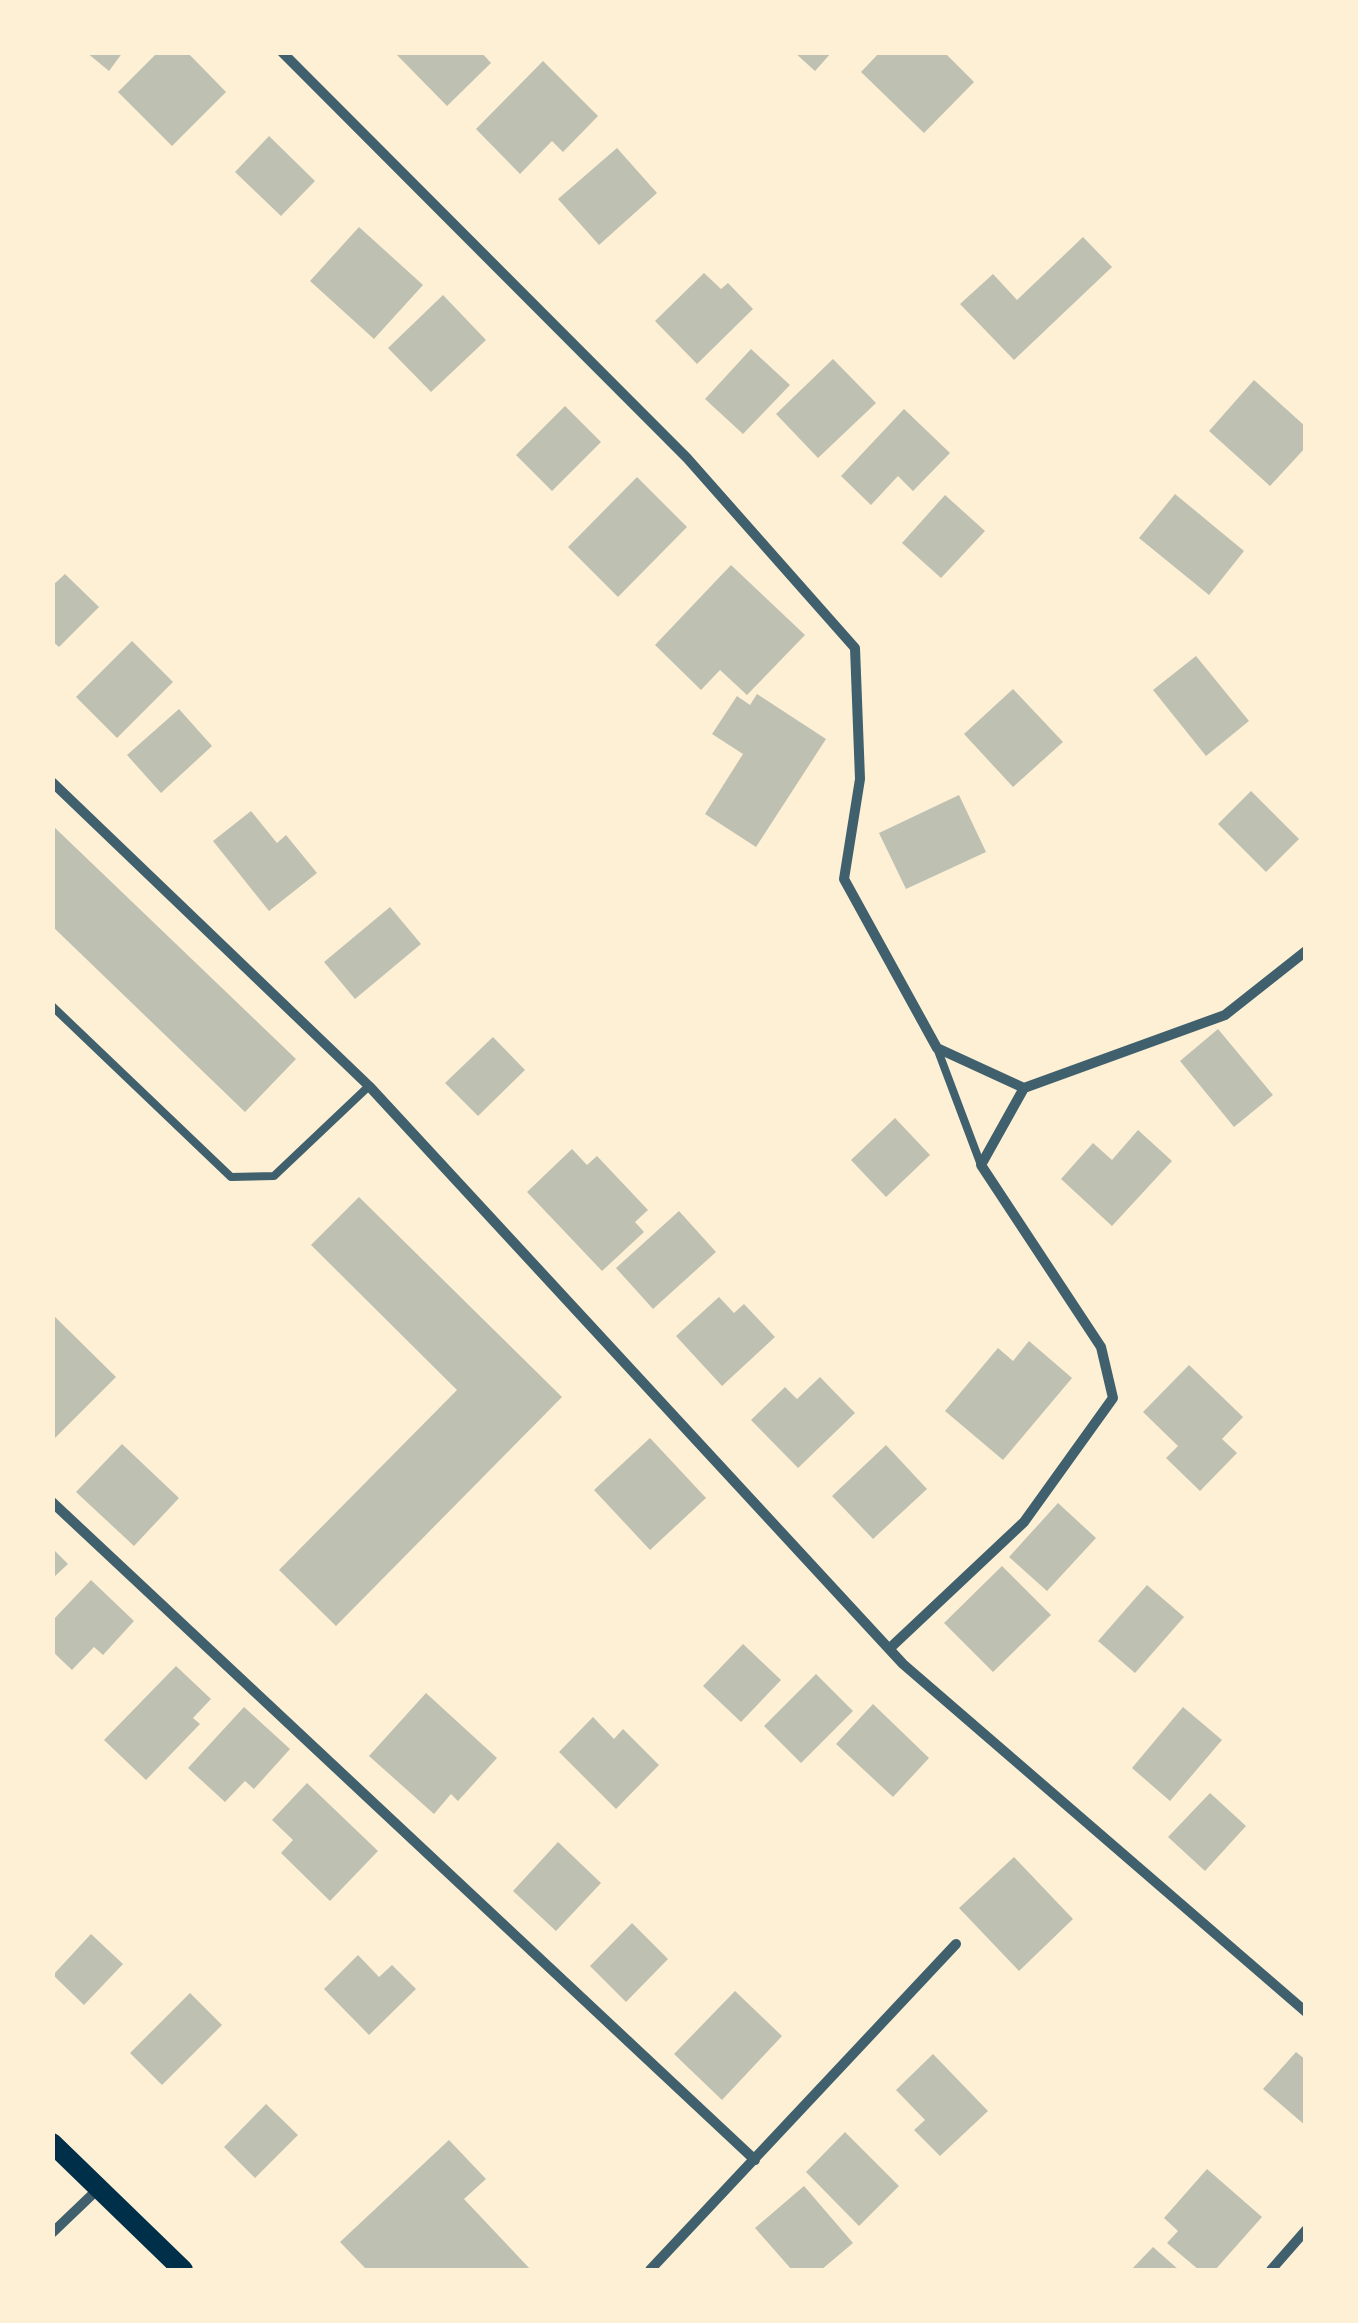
<!DOCTYPE html>
<html>
<head>
<meta charset="utf-8">
<style>
	body { margin:0 }
	#map { position:relative; width:1358px; height:2323px; overflow:hidden; background:#fdf0d5; font-family:"Roboto Condensed",sans-serif }
	canvas { display:block }
	.frame { position:absolute; inset:0; border:55px solid #fdf0d5; pointer-events:none }
</style>
</head>
<body>
<div id="map">
<canvas width="1358" height="2323"></canvas>
<div class="frame"></div>
</div>
<script>
const ctx = document.querySelector('canvas').getContext('2d');
ctx.lineJoin = 'round';
function fill(path, color) { ctx.fillStyle = color; ctx.fill(path, 'evenodd'); }
function stroke(path, color, width, dash) { ctx.strokeStyle = color; ctx.lineWidth = width; ctx.lineCap = dash ? 'butt' : 'round'; ctx.setLineDash(dash || []); ctx.stroke(path); }
const building = new Path2D(`
	M86,52h37l-14,19z
	M158,52h29l39,40 -54,54 -54,-54z
	M394,52h87l10,11 -44,43z
	M794,52h38l-17,19z
	M880,52h64l30,30 -50,51 -63,-61z
	M543,61l55,55 -35,36 -11,-11 -32,33 -44,-45z
	M269,136l46,45 -34,35 -46,-44z
	M617,148l40,45 -58,52 -41,-46z
	M359,227l64,58 -49,54 -64,-58z
	M1083,237l29,30 -98,93 -54,-56 33,-30 24,26z
	M704,273l17,16 7,-6 25,26 -56,55 -42,-43z
	M443,295l43,45 -55,52 -43,-44z
	M751,349l39,36 -47,49 -38,-35z
	M833,359l43,44 -58,55 -42,-44z
	M1254,380l52,47v20l-36,39 -61,-55z
	M565,406l36,36 -49,49 -36,-36z
	M904,409l46,44 -37,38 -15,-15 -27,29 -30,-29z
	M637,477l50,50 -69,70 -50,-50z
	M1175,494l69,57 -35,44 -70,-57z
	M945,495l40,36 -44,47 -39,-35z
	M731,565l74,70 -58,60 -27,-25 -19,20 -46,-45z
	M65,574l34,33 -40,40 -7,-6v-55z
	M132,641l41,41 -56,56 -41,-41z
	M1196,656l53,65 -43,35 -53,-66z
	M1013,689l50,53 -50,45 -49,-53z
	M757,694l69,45 -70,108 -51,-33 38,-60 -31,-20 25,-38 13,9z
	M179,709l33,37 -51,47 -34,-38z
	M1251,791l48,48 -33,33 -48,-48z
	M959,795l27,57 -80,37 -27,-56z
	M251,811l26,32 9,-8 31,38 -48,38 -56,-70z
	M52,825l244,234 -51,53 -193,-186z
	M390,907l31,37 -66,55 -31,-37z
	M1218,1029l55,66 -39,32 -54,-66z
	M493,1037l32,33 -47,46 -33,-33z
	M895,1118l35,37 -44,42 -35,-37z
	M1138,1130l34,31 -60,65 -51,-47 32,-36 19,17z
	M572,1149l15,16 10,-9 51,54 -13,12 9,10 -42,39 -75,-79z
	M359,1197l203,200 -226,229 -57,-56 178,-180 -146,-145z
	M679,1211l37,41 -63,57 -37,-41z
	M719,1297l15,16 10,-9 31,33 -53,49 -46,-50z
	M52,1314l64,63 -64,64z
	M1029,1341l43,37 -69,82 -58,-49 53,-63 15,13z
	M1189,1365l54,52 -21,22 15,14 -37,38 -34,-33 12,-12 -35,-34z
	M820,1377l35,36 -57,55 -47,-48 34,-33 12,12z
	M650,1438l56,60 -56,52 -56,-60z
	M122,1444l57,54 -45,48 -58,-54z
	M886,1445l41,44 -54,50 -41,-43z
	M1058,1503l38,35 -49,53 -38,-34z
	M52,1548l16,16 -16,15z
	M1002,1566l49,49 -58,57 -49,-49z
	M91,1580l43,41 -31,34 -9,-8 -22,23 -20,-19v-30z
	M1147,1585l37,32 -49,56 -37,-32z
	M743,1644l38,36 -40,42 -38,-36z
	M176,1666l35,33 -18,19 7,6 -54,56 -42,-40z
	M816,1674l37,37 -52,52 -37,-37z
	M426,1693l71,65 -39,43 -7,-7 -17,20 -65,-58z
	M873,1704l56,54 -36,39 -57,-53z
	M244,1707l46,42 -36,40 -9,-8 -20,21 -37,-34z
	M1183,1707l39,33 -52,61 -38,-33z
	M593,1717l21,22 9,-10 36,36 -43,44 -57,-57z
	M307,1783l71,68 -48,50 -49,-48 12,-13 -21,-20z
	M1210,1793l36,33 -41,45 -37,-34z
	M558,1842l43,41 -45,48 -43,-40z
	M1014,1857l59,62 -54,52 -60,-63z
	M632,1923l36,36 -42,43 -36,-36z
	M91,1934l32,30 -39,41 -31,-30z
	M358,1955l21,22 13,-12 24,24 -47,46 -45,-46z
	M735,1991l47,45 -60,64 -48,-46z
	M190,1993l32,32 -60,60 -32,-32z
	M1296,2052l10,8v66l-43,-37z
	M933,2054l55,57 -48,45 -26,-26 11,-10 -29,-30z
	M266,2104l32,31 -43,43 -31,-31z
	M845,2132l54,54 -40,40 -53,-54z
	M449,2140l37,39 -22,20 67,71h-164l-27,-28z
	M1207,2169l55,48 -47,53h-16l-32,-27 11,-12 -14,-13z
	M804,2186l49,57 -32,27h-29l-37,-42z
	M1153,2247l26,23h-48z`);
const service = new Path2D(`
	M52,1006l179,171 43,-1 95,-90
	M937,1048l44,117`);
const minor = new Path2D(`
	M282,52l405,406 168,190 5,131 -16,100 93,169 87,40
	M52,782l317,304 534,578 403,348
	M52,1502l703,658
	M889,1649l135,-127 89,-124 -12,-51 -120,-182 43,-77 201,-73 81,-64
	M52,2233l46,-44
	M650,2270l306,-326
	M1271,2270l35,-40`);
const secondary = new Path2D(`
	M52,2143l131,127`);
fill(building, '#bec0b2');
stroke(service, '#3f606c', 8);
stroke(minor, '#3f606c', 10);
stroke(secondary, '#003049', 20);
</script>
</body>
</html>
